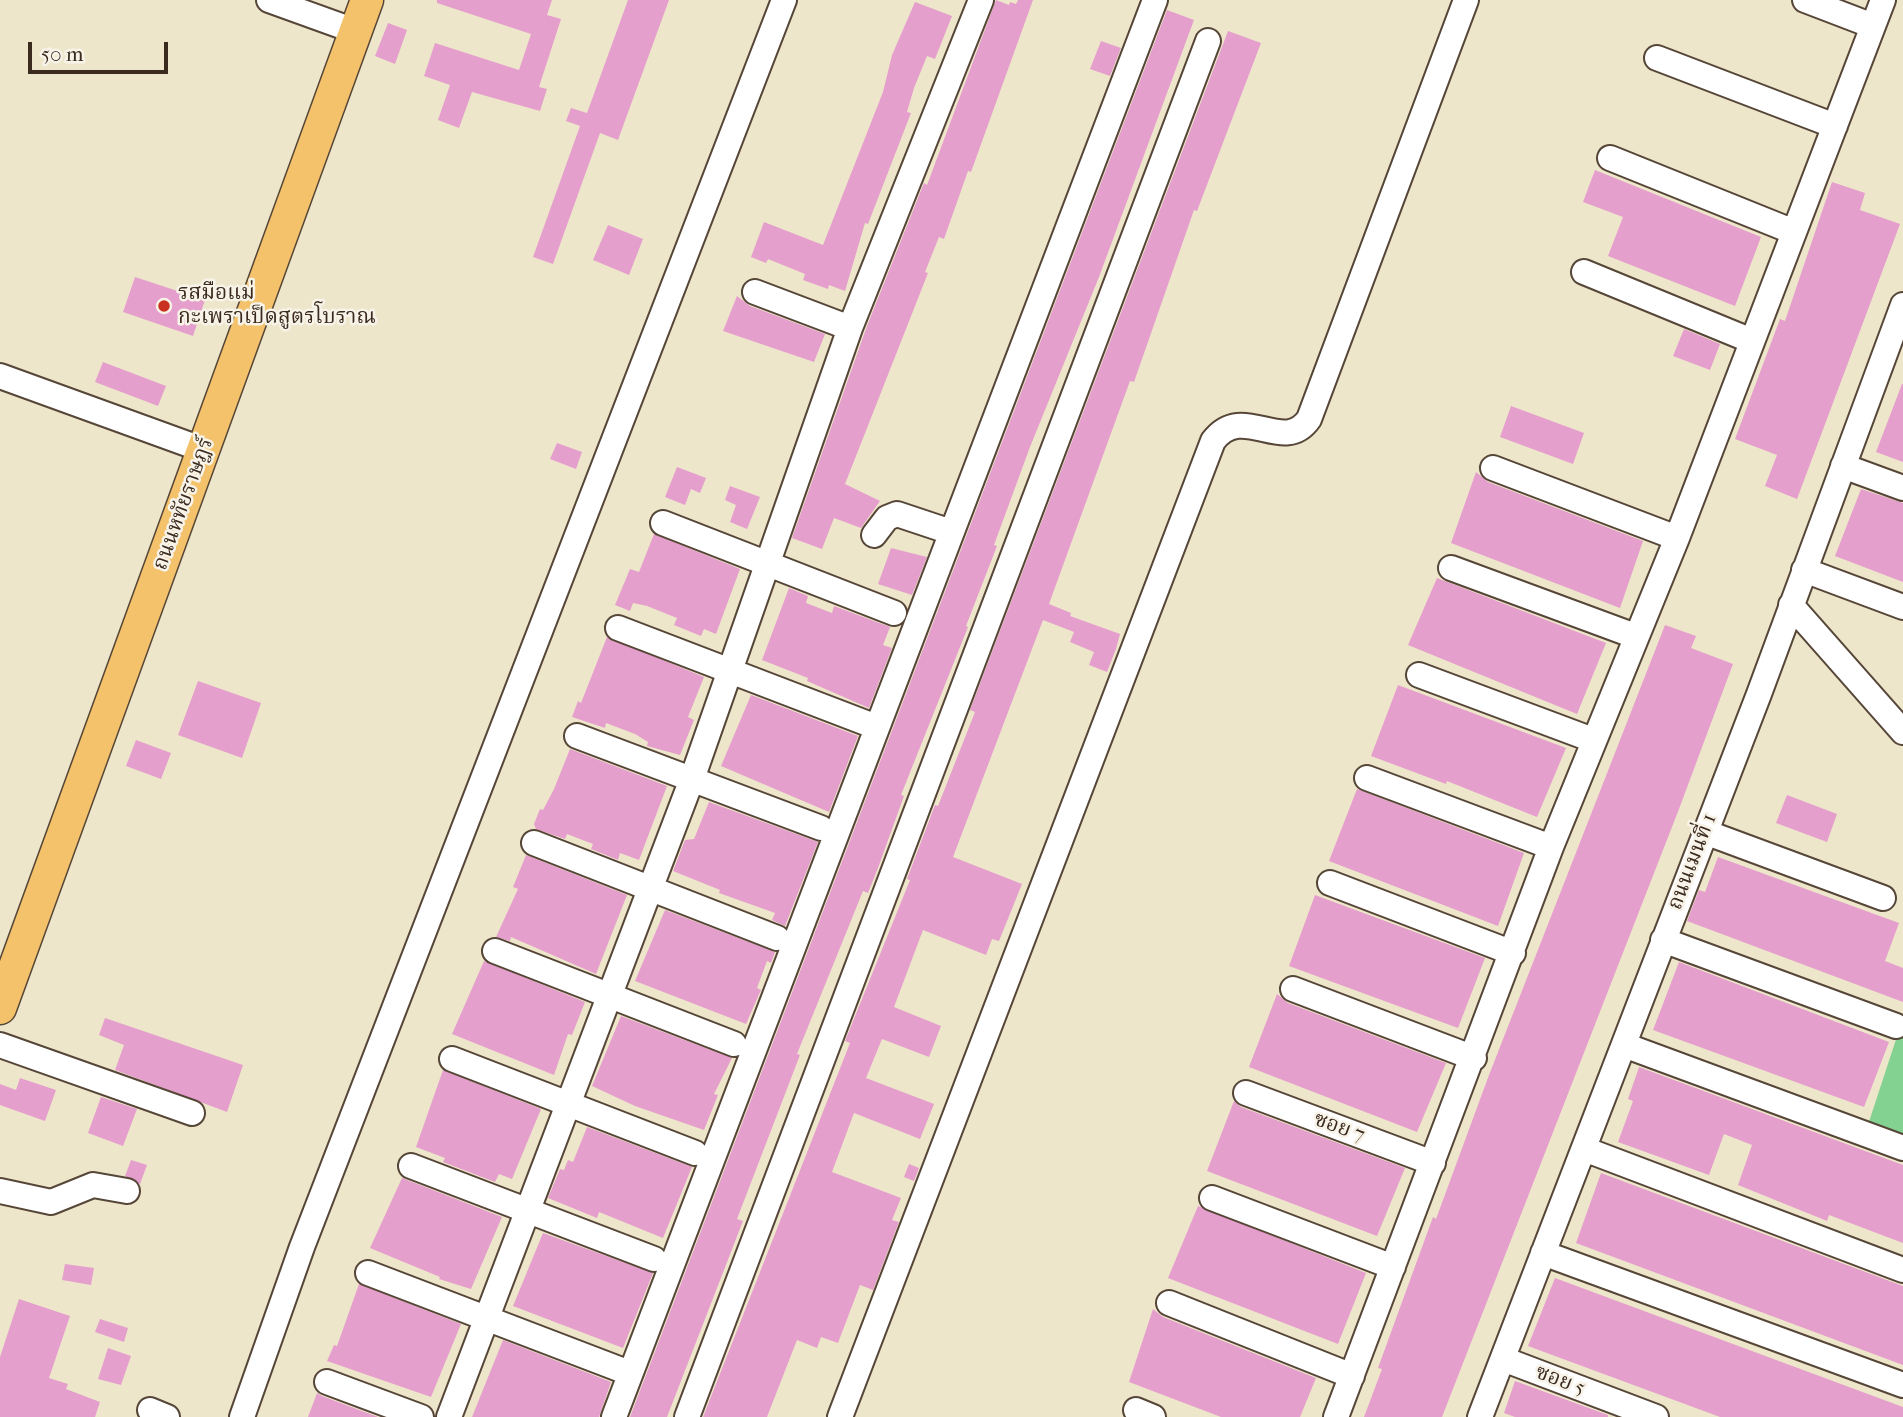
<!DOCTYPE html>
<html>
<head>
<meta charset="utf-8">
<style>
	body { margin:0 }
	#map { position:relative; width:1903px; height:1417px; overflow:hidden; background:#eee6cb; font-family:"IM FELL French Canon",serif }
	canvas { display:block }
	.scale { position:absolute; left:28px; top:42px; width:140px; height:32px; box-sizing:border-box; border:4px solid #3b2a1e; border-top:0; padding-left:9px; font-size:21px; line-height:24px; white-space:nowrap; color:#3b2a1e; -webkit-text-stroke:5px #f7f3e8; paint-order:stroke }
</style>
</head>
<body>
<div id="map">
<canvas width="1903" height="1417"></canvas>
<div class="scale">50 m</div>
</div>
<script>
const ctx = document.querySelector('canvas').getContext('2d');
ctx.lineJoin = 'round';
function fill(path, color) { ctx.fillStyle = color; ctx.fill(path, 'evenodd'); }
function stroke(path, color, width, dash) { ctx.strokeStyle = color; ctx.lineWidth = width; ctx.lineCap = dash ? 'butt' : 'round'; ctx.setLineDash(dash || []); ctx.stroke(path); }
function label(font, color, halo, rows, align = 'center') {
  ctx.font = font + ' "IM FELL French Canon","Noto Serif Thai",serif'; ctx.lineWidth = 5; ctx.setLineDash([]); ctx.textBaseline = 'middle'; ctx.strokeStyle = halo; ctx.fillStyle = color; for (const [text, x, y, turn = 0] of rows) {
    ctx.save(); ctx.translate(x, y); ctx.rotate((+turn || 0) * Math.PI / 180); ctx.textAlign = isNaN(turn) ? turn : align; if (halo) ctx.strokeText(text, 0, 0); ctx.fillText(text, 0, 0); ctx.restore();
  }
}
const green = new Path2D(`
	M1903,1018v133l-39,-14z`);
const building = new Path2D(`
	M437,0h115l-5,15 14,4 -22,68 8,2 -7,22 -68,-19 -13,36 -21,-8 12,-35 -26,-9 11,-33 84,27 12,-36 -94,-31z
	M628,0h41l-51,140 -18,-7 -47,131 -20,-7 47,-131 -14,-5 5,-13 16,5z
	M996,0l13,5 1,-3 6,2 2,-4h15l-62,172 -3,-1 -24,68 -5,-2 -14,35 3,1 -83,211 35,17 -19,27 -27,-10 -12,31 -30,-11 75,-212 51,-128 6,-15 3,2z
	M915,2l37,14 -17,43 -8,-3 -13,32 -7,24 4,1 -43,111 -3,-1 -20,68 -16,-6 -1,4 -14,-5 -11,-4 2,-6 -37,-15 -2,4 -15,-6 13,-35 59,23 60,-153 9,-37z
	M1167,10l27,10 -95,257 -69,170 -36,98 3,1 -31,80 2,1 -67,168 3,1 -26,72 -10,25 -5,-2 -66,163 3,1 -63,164 6,2 -76,196h-37z
	M388,23l19,7 -12,34 -20,-8z
	M1228,31l33,12 -64,168 -3,-1 -60,172 -4,-1 -81,223 22,9 -1,3 50,18 -4,15 -9,23 -18,-7 5,-13 -24,-10 4,-10 -31,-12 -90,237 69,27 -23,57 -7,-2 -6,16 -63,-25 -29,77 47,19 -12,31 -47,-18 -16,39 68,26 -14,35 -66,-26 -22,59 69,26 -9,22 7,2 -26,68 -13,-5 -22,58 -17,-6 -4,11 -20,-8 -30,77h-64l147,-374 -5,-2 65,-161 -3,-1 28,-74 3,1 37,-94 -5,-2z
	M1101,41l20,7 -11,28 -20,-7z
	M1595,170l166,67 -26,69 -127,-50 15,-39 -40,-15z
	M1832,182l33,11 -5,17 40,14 -103,275 -32,-13 12,-31 -42,-16 45,-120 5,2z
	M608,225l35,14 -14,36 -36,-15z
	M135,277l70,23 -12,36 -70,-24z
	M737,296l13,10 75,28 -11,28 -91,-31z
	M1684,329l36,15 -10,26 -37,-14z
	M103,362l63,24 -8,20 -63,-24z
	M1902,384h1v78l-27,-10z
	M1511,406l73,27 -11,31 -73,-27z
	M557,443l25,9 -6,17 -26,-10z
	M677,467l29,11 -6,15 -9,-4 -6,16 -20,-8z
	M1476,472l12,10 155,59 -23,67 -169,-65z
	M730,486l30,11 -13,32 -17,-7 6,-17 -11,-5z
	M1861,489l42,14v79l-68,-26z
	M654,534l86,35 -24,65 -12,-5 -3,7 -27,-11 3,-7 -30,-12 -14,-3 -3,8 -15,-6 15,-36 9,3z
	M891,548l36,9 -15,38 -34,-11z
	M1437,578l169,65 -29,71 -169,-69z
	M789,588l19,8 -2,7 26,10 2,-7 56,21 -7,18 9,3 -23,60 -62,-27 1,-3 -46,-18z
	M1665,625l31,11 -5,12 42,16 -54,145 -237,608h-78l18,-48 -4,-1 55,-151 3,2 53,-144z
	M607,637l97,40 -16,40 6,3 -14,35 -33,-9 1,-4 -13,-8 -29,-11 -1,5 -33,-11 6,-16 3,2z
	M198,681l63,22 -19,55 -64,-23z
	M1398,685l168,63 -29,69 -90,-36 -1,3 -75,-28z
	M751,695l107,41 -29,76 -108,-46z
	M136,740l35,13 -10,26 -35,-13z
	M570,749l97,37 -28,74 -19,-7 -2,7 -27,-11 2,-5 -26,-10 -2,5 -29,-10 -2,-5 6,-15 3,1 11,-21z
	M1357,789l167,64 -26,73 -169,-65z
	M1787,795l50,19 -10,28 -51,-19z
	M709,802l109,40 -33,84 -13,-6 3,-7 -56,-20 1,-3 -47,-19 12,-31 9,-1z
	M526,855l101,40 -31,79 -85,-37 -1,4 -14,-4 22,-48 -5,-2z
	M1718,857l181,66 -14,38 18,7v34l-216,-81 12,-31 6,2z
	M1315,895l170,63 -27,70 -169,-62z
	M665,910l110,42 -4,11 -4,-2 -10,27 4,2 -15,34 -111,-43z
	M484,961l101,41 -13,33 -4,-1 -14,41 -102,-41z
	M1679,962l210,80 -25,65 -211,-77z
	M1277,994l11,9 158,60 -29,69 -168,-65z
	M621,1016l111,42 -18,36 4,1 -14,35 -69,-24 -43,-20z
	M105,1018l138,47 -16,47 -112,-42 9,-25 -25,-10z
	M1639,1067l264,98v78l-74,-28 -2,6 -89,-36 14,-40 -28,-11 -15,41 -91,-33 15,-41 -5,-2z
	M443,1070l98,39 -29,70 -13,-5 -4,8 -52,-20 2,-4 -29,-11z
	M20,1078l36,12 -11,31 -45,-16v-21l16,6z
	M101,1097l36,12 -14,37 -35,-13z
	M1234,1101l7,6 164,61 -28,68 -170,-65z
	M587,1127l105,40 -29,71 -64,-26 -2,6 -49,-20 12,-29 4,1 4,-10 5,2z
	M131,1160l16,5 -7,19 -15,-8z
	M909,1164l10,4 -5,13 -10,-4z
	M1601,1173l302,113v79l-327,-122z
	M402,1178l100,39 -31,72 -32,-10 1,-2 -70,-29z
	M1198,1206l168,67 -28,71 -170,-66z
	M543,1233l110,40 -30,75 -110,-42z
	M65,1264l29,4 -3,17 -29,-5z
	M1555,1278l348,129v10h-183l-192,-71z
	M359,1284l102,40 -30,73 -104,-36 7,-16 3,1z
	M19,1299l51,17 -21,62 19,6 -2,5 34,13 -5,15h-95v-60z
	M1153,1309l10,8 153,61 -16,39h-79l-92,-35z
	M100,1319l28,9 -4,14 -29,-10z
	M503,1340l108,42 -12,35h-127z
	M108,1348l23,8 -10,29 -23,-6z
	M1515,1381l93,34v2h-93l-11,-4z
	M317,1393l5,3 56,21h-70z`);
const minor = new Path2D(`
	M269,0l86,31
	M1805,0l68,26
	M1657,58l178,68
	M1610,158l184,74
	M1584,272l168,69
	M755,292l95,36
	M0,376l204,74
	M1843,466l60,22
	M1493,468l184,70
	M663,523l231,90
	M874,535l13,-17 10,-4 54,18
	M1451,568l184,68
	M1804,570l99,37
	M1791,605l112,127
	M618,628l248,95
	M1419,675l174,65
	M577,736l244,92
	M1367,778l184,69
	M1705,832l178,66
	M534,843l243,95
	M1330,883l183,70
	M1663,940l233,86
	M495,951l239,93
	M1293,989l181,69
	M0,1045l192,68
	M1624,1045l279,103
	M452,1059l243,94
	M1246,1093l187,70
	M1584,1149l319,121
	M411,1166l243,93
	M0,1191l51,11 42,-17 34,6
	M1212,1198l181,69
	M1543,1253l360,132
	M368,1273l251,96
	M1169,1303l183,73
	M1503,1359l153,58
	M327,1382l94,35
	M150,1410l17,7
	M1136,1410l17,7
	M242,1417l60,-170 482,-1247
	M449,1417l243,-638 158,-451 131,-328
	M614,1417l541,-1417
	M687,1417l521,-1376
	M840,1417l373,-976c30,-40 70,15 96,-22l157,-419
	M1336,1417l215,-570 126,-309 206,-538
	M1480,1417l279,-723 144,-389`);
const major = new Path2D(`
	M0,1008l367,-1008`);
const markers = [
	[164,306,7,"#c8321e"]
];
const poiNames = [
	["รสมือแม่",178,294],
	["กะเพราเป็ดสูตรโบราณ",178,318]
];
const streetNames = [
	["ถนนหทัยราษฎร์",184,504,-70],
	["ถนนเมนที่ 1",1693,862,-69],
	["ซอย 7",1339,1128,20],
	["ซอย 5",1560,1381,21]
];
fill(green, '#84d292');
fill(building, '#e59fcc');
stroke(minor, '#564638', 28);
stroke(major, '#564638', 35);
stroke(minor, '#fff', 24);
stroke(major, '#f4c26a', 32);
for (const [x, y, r, color] of markers) { const dot = new Path2D(); dot.arc(x, y, r, 0, 2 * Math.PI); ctx.fillStyle = color; ctx.fill(dot); stroke(dot, '#f7f3e8', 2.5); }
label('21px', '#3b2a1e', '#f7f3e8', poiNames, 'left');
label('21px', '#3b2a1e', '#f7f3e8', streetNames);
</script>
</body>
</html>
